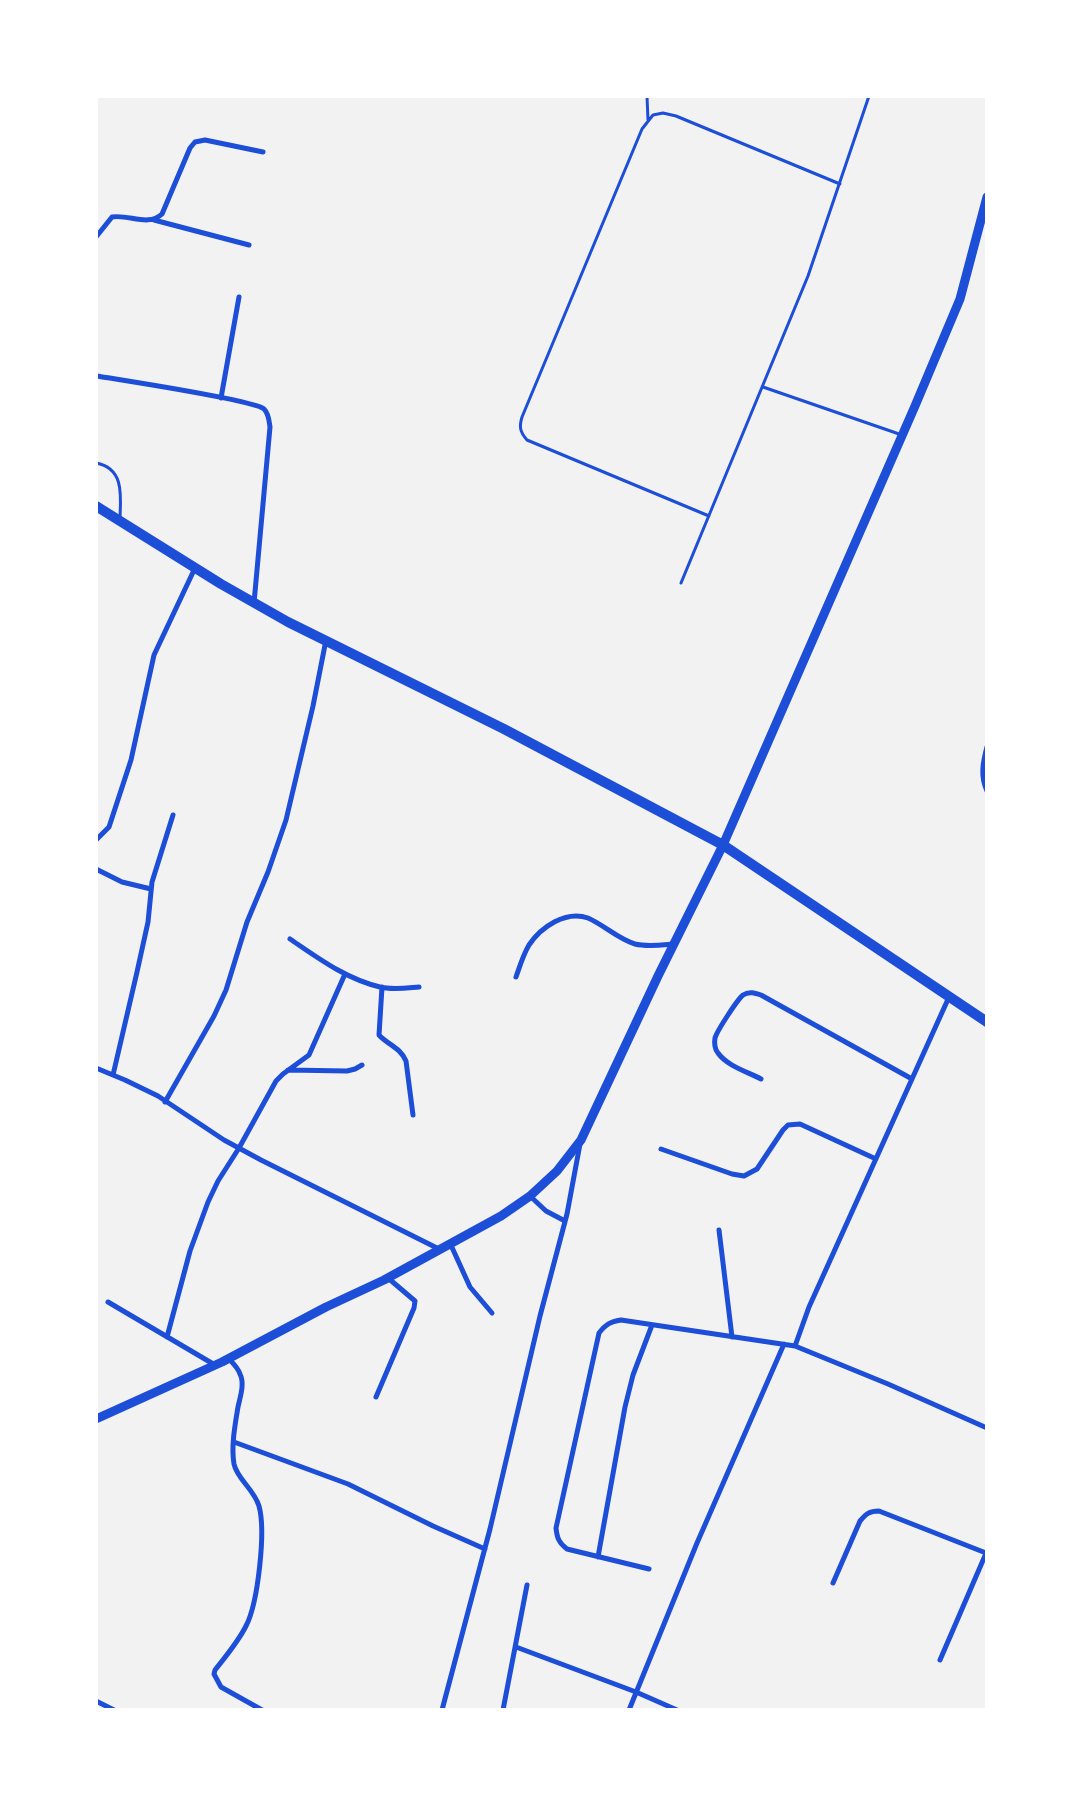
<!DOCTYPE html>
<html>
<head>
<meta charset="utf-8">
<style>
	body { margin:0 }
	#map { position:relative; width:1083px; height:1806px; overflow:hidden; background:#f2f2f2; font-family:Raleway,sans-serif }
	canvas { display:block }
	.frame { position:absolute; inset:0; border:98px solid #fff; pointer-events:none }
</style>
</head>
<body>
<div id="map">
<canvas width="1083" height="1806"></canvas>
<div class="frame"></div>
</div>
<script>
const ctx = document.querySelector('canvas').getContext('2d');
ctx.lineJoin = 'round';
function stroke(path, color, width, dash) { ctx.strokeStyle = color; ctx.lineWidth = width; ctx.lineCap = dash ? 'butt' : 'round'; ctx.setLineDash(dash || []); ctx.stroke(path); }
const service = new Path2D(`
	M647,96l1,24
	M763,387l139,48
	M96,463c28,5 25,32 24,54
	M709,516l-182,-76c-7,-8 -8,-13 -5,-23l120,-288 11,-14 10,-2 13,3 164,68
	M681,583l127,-307 61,-180`);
const minor = new Path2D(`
	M154,220l95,25
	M96,237l16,-20c17,-3 36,10 50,-3l28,-66 5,-6 10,-2 58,12
	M97,376c23,4 157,24 167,33 5,5 5,12 6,18l-16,176
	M221,398l18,-101
	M987,747c-4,15 -7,29 0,44
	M96,840l13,-13 22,-67 23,-105 41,-87
	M96,869l26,13 29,7
	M290,939c28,19 56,40 90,48 12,3 26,1 39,0
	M516,977c4,-11 7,-22 13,-32 12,-18 37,-35 59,-27 16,7 30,21 47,26 12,3 26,1 39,0
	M382,987l-3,48c9,10 21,12 27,26l7,54
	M96,1068l29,12 33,16 66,44 37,20 178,89
	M288,1070l59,1 8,-2 7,-4
	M113,1075l24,-103 11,-50 4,-40 21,-67
	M761,1079c-13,-7 -34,-13 -43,-26 -3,-3 -4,-10 -3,-15 2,-7 22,-38 28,-43 6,-4 12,-2 18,0l151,84
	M165,1102l49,-86 12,-26 21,-68 21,-50 18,-52 27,-114 13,-66
	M661,1149l71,25 12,2 13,-7 26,-39 5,-5 12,-1 76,35
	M530,1196l16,15 19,10
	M719,1230l13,107
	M450,1243l20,44 22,26
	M108,1302l107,63
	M167,1337l23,-86 18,-49 10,-21 21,-33 37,-67 7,-7 26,-19 36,-81
	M795,1346l14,-39 140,-310
	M229,1359c4,4 9,9 11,15 5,10 0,23 -2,33 -3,18 -7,39 -4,57 3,15 20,25 25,42 7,25 -1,97 -13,120 -8,16 -20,30 -31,44l-1,4 7,13 41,23
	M376,1397l38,-89 1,-7 -27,-23
	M234,1442l114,42 85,42 52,23
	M598,1557l27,-150 8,-32 19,-50
	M649,1569l-82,-20c-8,-6 -10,-11 -11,-21l43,-195c7,-9 11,-11 22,-13l174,26 93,38 99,44
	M833,1583l27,-62c6,-7 9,-10 19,-10l107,42
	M516,1647l120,45 41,18
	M940,1660l47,-109
	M96,1701l18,9
	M442,1710l48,-181 50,-213 27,-102 13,-70
	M503,1710l24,-125
	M629,1710l68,-167 87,-199`);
const tertiary = new Path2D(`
	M96,1419l126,-57 104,-55 58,-27 117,-64 29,-20 27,-25 24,-31 77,-164 65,-131 192,-439 45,-107 27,-102`);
const secondary = new Path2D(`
	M96,506l125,78 67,38 216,107 219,116 264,177`);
stroke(service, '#1d4ed8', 3);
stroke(minor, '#1d4ed8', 5);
stroke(tertiary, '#1d4ed8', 9);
stroke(secondary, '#1d4ed8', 10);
</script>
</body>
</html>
